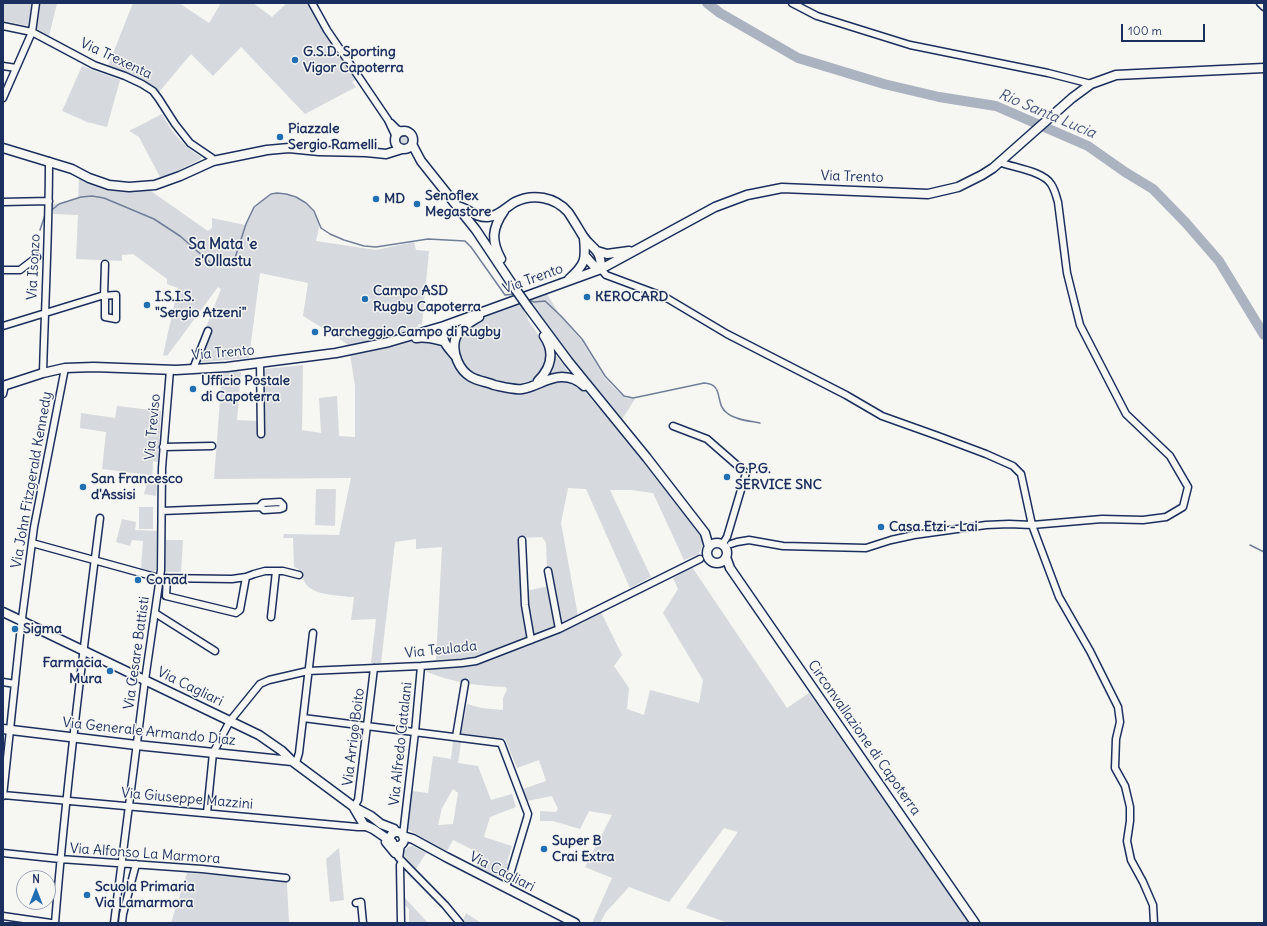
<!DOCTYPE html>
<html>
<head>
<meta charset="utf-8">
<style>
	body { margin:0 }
	#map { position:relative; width:1267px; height:926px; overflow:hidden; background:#f6f6f2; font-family:Delius,sans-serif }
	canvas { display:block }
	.frame { position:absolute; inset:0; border:4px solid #1b2f5e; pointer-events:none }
	.north { position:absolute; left:16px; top:870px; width:40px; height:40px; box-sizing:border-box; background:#f6f6f2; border:1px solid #9ea6b7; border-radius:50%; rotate:0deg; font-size:11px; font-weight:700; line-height:16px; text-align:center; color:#1b2f5e }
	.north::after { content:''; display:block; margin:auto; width:14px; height:18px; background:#1f6fb2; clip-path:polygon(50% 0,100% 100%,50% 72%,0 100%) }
	.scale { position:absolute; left:1121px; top:24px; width:84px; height:18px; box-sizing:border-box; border:2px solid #1b2f5e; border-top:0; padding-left:5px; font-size:12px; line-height:14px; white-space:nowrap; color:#1b2f5e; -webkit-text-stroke:3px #f6f6f2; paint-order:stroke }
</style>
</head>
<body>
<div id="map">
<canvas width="1267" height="926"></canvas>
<div class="frame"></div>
<div class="north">N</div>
<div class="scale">100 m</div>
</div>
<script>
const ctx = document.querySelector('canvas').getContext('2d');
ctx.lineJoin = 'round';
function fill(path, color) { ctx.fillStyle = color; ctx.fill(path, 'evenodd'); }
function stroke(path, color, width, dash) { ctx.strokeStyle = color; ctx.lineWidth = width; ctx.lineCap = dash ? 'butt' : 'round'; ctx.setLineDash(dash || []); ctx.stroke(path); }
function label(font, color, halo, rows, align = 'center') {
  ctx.font = font + ' Delius,sans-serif'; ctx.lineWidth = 3; ctx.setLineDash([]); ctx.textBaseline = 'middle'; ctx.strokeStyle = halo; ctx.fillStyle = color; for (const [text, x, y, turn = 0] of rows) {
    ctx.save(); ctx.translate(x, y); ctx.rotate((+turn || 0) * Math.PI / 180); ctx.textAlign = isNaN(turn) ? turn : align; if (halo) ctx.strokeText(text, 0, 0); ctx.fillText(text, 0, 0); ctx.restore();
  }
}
const green = new Path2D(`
	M3,3h29l-3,23 -26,-5z
	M39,3h18l-8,33 -13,-7z
	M133,3h46l30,20 11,-18 -2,-2h35l19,14 15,-14h21l47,77 -3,2 4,5 -51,27 -64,-67 -28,29 -22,-22 -32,38c-16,-15 -31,-19 -51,-26z
	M82,66l38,14 -13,47 -20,-5 -25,-11z
	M162,114c9,18 22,33 39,43v2l-34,17 -7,1 -21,-40 -10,-6z
	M399 140a5 5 0 1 1 10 0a5 5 0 1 1-10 0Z
	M79,178l32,12 17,2 20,-3 60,42 4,-3v-10l33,7c6,-12 10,-23 23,-29 18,-8 50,9 51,30 0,4 -2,10 -3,15l60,9 38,-8 2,8 13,1 -7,74 -3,-1 -3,5 -23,9 -44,8 -10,-8 -36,-22 5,-33 -48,-10 -11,85 -57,5 29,-74 -3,-2 -51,69 -4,-1 15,-67 -11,-4v-5l-34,-25 -11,1v6l-46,-2 2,-44 -25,-1v-10l11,-1 14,-5z
	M546,292l13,22 22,26 23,37 10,11 12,10 9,1 -14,22c-31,-37 -61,-76 -88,-116l-8,4 3,11 16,23 4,17 -6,14 -9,7 -6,3 -12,2 -8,-1 -29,-10 -8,-5 -7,-6 -6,-15 3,-15 17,-14 23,-9 7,-5z
	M418,339l24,6 7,8 10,16 52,23 10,1 9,-2 12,-7 23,-5 16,8 15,18 8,7 50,61 46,61 4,7 -5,13 -15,6 -31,-67 -22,-3h-21l41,87 -21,11 -44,-99 -18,-1 -7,35 17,93 -16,7 -10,-54h-5l-1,-26 -4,-6 -22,1 8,99 -38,16 -22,5 -32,2 6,-113 -26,2v-10l-21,3 -14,121h-10l5,-44 -25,1 3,-23h-4c-13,-2 -37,-2 -44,-13 -6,-9 1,-11 -12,-17l-1,-29h-10l1,-4 55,1 12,-57 -137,1 8,-106 15,-3 4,2 -4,48 20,1v13h8l-1,-63 2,-2 37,-4 -1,65 19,3 -2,-35 18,-2 2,40 16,1v-51l-5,-32c23,-5 45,-8 68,-15z
	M555,354l16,21 -9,-2 -12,1c3,-6 5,-12 4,-19z
	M117,406l44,5 -3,51 -5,-1 -1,21 5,1 -1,13 -12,-2 5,-19 -47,-6 4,-37 -26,-4 1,-15 34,5z
	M316,489h20l-1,37 -20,-1z
	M139,507h14v22h-14z
	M122,519l14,3 -1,8 22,1 -1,38 -2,3 -13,-4 2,-27 -11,-1 -2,6 -14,-4z
	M165,540h18l-2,32h-17z
	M692,567l95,141 22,-15 160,230h-241l-42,-15 52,-76 -14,-4 -55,74 -40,-15 -23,25 -6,11h-8l20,-45 -27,-11 27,-52 -23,-4 -9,18 -27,-8h-13v-10l16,1 2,-3 -6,-13 -25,5 -4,-12 23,-8 -7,-21 -22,8 -12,-29 -44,-6 6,-29 14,4 22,2v-12l4,-9 -2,-2c-27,-1 -53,-5 -78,-15l1,-5 37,-1 18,-4 49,-18 50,-21 19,-11 21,43 -8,11 15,22 -2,21 17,6 6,-25 49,13 4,-23 -40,-67 15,-24 -5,-11z
	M549,586l7,40 -22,9 -8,-44z
	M453,741l8,1 -3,21 20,3 13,34 21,-6 4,13 -26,10 -6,20 28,9 -5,16 1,3 -5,13h-4l-23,-11 3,-14 -26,-13 -6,11 -40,-22 5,-38 16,2 5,-37 18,3zM453,789l5,4 -5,31 -15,1 4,-17z
	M410,846h3l13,7 -10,16 -12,-13v-6z
	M339,848l5,52 -14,2 -4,-43z
	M187,873l101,7 -1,4 2,39h-118z
	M404,897l24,26h-19v-14l-5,-5z
	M466,913l15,10h-17l-1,-2z`);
const stream = new Path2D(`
	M53,209l6,-5 22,-7 11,-1 12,2 50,21 26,17 33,29 7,1h6l5,-3 4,-5 11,-34 8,-17 13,-10 4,-3 6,-1 9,1 10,3 10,6 8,8 7,17 9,6 14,6 20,6 12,1 52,-8 37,2 6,6 34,48 10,-1
	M40,230l5,-15
	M529,300l5,2 11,-1 16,15 21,23 23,37 19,20 9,2 5,-1 66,-14c21,1 10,21 23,30 8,7 23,8 33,10
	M1250,545l14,7`);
const river = new Path2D(`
	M707,3l13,10 78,45 86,26 55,13 57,9 92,40 37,26 28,17 33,34 33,38 45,74`);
const minor = new Path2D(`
	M312,3l15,27 61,90 8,17
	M792,3l25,13 93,29 138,28 43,11
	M1260,3l4,4
	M3,26l29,6 62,33 31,11 17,8 11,7 6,8 16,25 15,19 22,15 1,3
	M3,66l13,2
	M3,98l29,-66 4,-29
	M391,123l6,6 6,3
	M3,202l46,-1
	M601,269l5,6 59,22 62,37 119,61 36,21 56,20 48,18 27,12 8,8 11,51 27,72 31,54 28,56 2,15 -4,17 -1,29 10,18 5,21v14l-3,20 4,19 12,22 10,23 1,18
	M3,270h17l17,-13
	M104,296l1,-32
	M3,326l98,-30 15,-1v24l-11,-2v-21
	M260,363l1,71
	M193,369l15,-38
	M43,373c2,-71 6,-141 6,-212
	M3,394l2,-9
	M673,426l34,13 39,34 -19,64 -5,8
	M163,447l49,-1
	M280,502l3,3v3l-3,1 -16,1 -3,-3v-2l2,-2z
	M162,511l99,-4
	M522,540l3,65 6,35
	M32,543l127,35 73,1 14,-2 8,-3 11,-3h18l16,4
	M731,544l6,-2 12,-2 34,6 83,2 25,-8 23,-5 72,-10 23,-1 23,1 70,-6 41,1 23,-3 17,-10 5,-20 -18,-31 -44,-42 -46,-89 -13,-52 -9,-71c-2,-6 -3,-12 -7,-18 -8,-13 -37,-16 -52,-22
	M548,571l11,58
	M167,578l-1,18 70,17 4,-3 6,-33
	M155,613l60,38
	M271,617l5,-46
	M3,682l12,2
	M303,718l198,25 27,71 -1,4 -21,70
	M456,737l9,-54
	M296,763l3,-10 14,-120
	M3,795l355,32h10
	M3,796l18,-170 13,-99 31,-159
	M354,807l4,-7 16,-132
	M207,813l6,-60 17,-32 30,-37 9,-4 39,-9 113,-5 41,-3 14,-2 83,-32 141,-70
	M403,835l12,-103 6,-66
	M394,850l5,8 46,47 15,18
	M3,853l57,6 142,10 84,9
	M399,858l2,-14
	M356,903l5,-1 2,21
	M3,916l48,7
	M55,923c11,-135 28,-270 45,-405
	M114,923l31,-243 16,-110 1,-102 8,-98
	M122,923l1,-9 13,-50
	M401,923l-1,-58 2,-4`);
const tertiary = new Path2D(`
	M395 140a9 9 0 1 1 18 0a9 9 0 1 1-18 0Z
	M412,144l9,17 55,69 40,60
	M3,148l69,21 17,9 20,7 20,2 26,-2 25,-9 33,-15 54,-11 22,-2 30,3 47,1 20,2 16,-5
	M457,206c11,2 18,12 31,11 11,-1 18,-10 27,-15 18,-9 40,-5 53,10 5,7 10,16 15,24 9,14 18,11 18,33
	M597,251l10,3 22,-3
	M586,257l8,9 7,3
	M501,259c-10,-18 -9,-31 3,-48
	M569,279c17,-15 17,-20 15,-41
	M528,307l40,54 79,97 58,75 4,14
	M479,317c-9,5 -21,12 -24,23 -3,13 4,30 16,37 7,4 16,5 23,8 9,2 18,5 28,4 14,-2 25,-12 40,-12 9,0 17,4 22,9
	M444,326c-4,15 3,20 12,31
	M416,338c10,-2 18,1 27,3
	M538,381c13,-13 17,-29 6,-45
	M3,386l40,-13 22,-5 29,-1 82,3 51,-3 109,-14 53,-11 55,-16 157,-57 114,-62 32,-12 35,-7 146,6 30,-7 24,-12 11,-7 79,-70 19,-14 25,-9 148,-7
	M707 553a10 10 0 1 1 20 0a10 10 0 1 1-20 0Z
	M726,557l4,11 245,355
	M3,612l256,123 23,16 10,10 62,46 17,9 10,8 13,5 2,3
	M3,729l133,16 156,16
	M354,808l10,17 9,4 19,13
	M390 839a7 7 0 1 1 14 0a7 7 0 1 1-14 0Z
	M403,836l10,3 33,18 129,66
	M386,842l9,11`);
const tertiaryBridge = new Path2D(`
	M516,290l12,17`);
const markers = [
	[295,60,4,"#1f6fb2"],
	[280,137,4,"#1f6fb2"],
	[376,199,4,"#1f6fb2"],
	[417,204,4,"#1f6fb2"],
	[587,297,4,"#1f6fb2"],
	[365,299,4,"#1f6fb2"],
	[147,305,4,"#1f6fb2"],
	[315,332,4,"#1f6fb2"],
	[193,389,4,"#1f6fb2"],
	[727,477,4,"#1f6fb2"],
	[83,487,4,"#1f6fb2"],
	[881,527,4,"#1f6fb2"],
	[138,580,4,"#1f6fb2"],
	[15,629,4,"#1f6fb2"],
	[110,671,4,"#1f6fb2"],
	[544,849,4,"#1f6fb2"],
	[87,895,4,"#1f6fb2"]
];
const poiNames = [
	["G.S.D. Sporting",303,52],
	["Vigor Capoterra",303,68],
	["Piazzale",288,129],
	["Sergio Ramelli",288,145],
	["Senoflex",425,196],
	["Megastore",425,212],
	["MD",384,199],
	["Campo ASD",373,291],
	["Rugby Capoterra",373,307],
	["I.S.I.S.",155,297],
	["\"Sergio Atzeni\"",155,313],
	["KEROCARD",595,297],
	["Parcheggio Campo di Rugby",323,332],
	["Ufficio Postale",201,381],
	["di Capoterra",201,397],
	["G.P.G.",735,469],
	["SERVICE SNC",735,485],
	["San Francesco",91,479],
	["d'Assisi",91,495],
	["Casa Etzi - Lai",889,527],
	["Conad",146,580],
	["Sigma",23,629],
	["Farmacia",102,663,"right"],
	["Mura",102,679,"right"],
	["Super B",552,841],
	["Crai Extra",552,857],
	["Scuola Primaria",95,887],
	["Via Lamarmora",95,903]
];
const streetNames = [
	["Via Trexenta",116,59,25],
	["Via Trento",852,177,2],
	["Via Isonzo",34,267,-87],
	["Via Trento",533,279,-20],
	["Via Trento",223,353,-5],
	["Via Treviso",153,427,-85],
	["Via John Fitzgerald Kennedy",32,480,-80],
	["Via Teulada",441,650,-6],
	["Via Cesare Battisti",137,653,-82],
	["Via Cagliari",190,687,26],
	["Via Generale Armando Diaz",149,732,6],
	["Via Arrigo Boito",354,737,-83],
	["Circonvallazione di Capoterra",864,738,55],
	["Via Alfredo Catalani",401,744,-84],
	["Via Giuseppe Mazzini",187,799,5],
	["Via Alfonso La Marmora",145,854,4],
	["Via Cagliari",502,872,27]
];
const waterNames = [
	["Rio Santa Lucia",1047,114,23]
];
const neighbourhoodNames = [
	["Sa Mata 'e",223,245],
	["s'Ollastu",223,262]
];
fill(green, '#d6d9dd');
stroke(stream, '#717e99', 1.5);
stroke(river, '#abb2c0', 10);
stroke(minor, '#1b2f5e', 9);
stroke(tertiary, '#1b2f5e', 11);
stroke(minor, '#f6f6f2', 6);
stroke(tertiary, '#f6f6f2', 8);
stroke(tertiaryBridge, '#1b2f5e', 11, []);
stroke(tertiaryBridge, '#f6f6f2', 8);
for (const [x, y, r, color] of markers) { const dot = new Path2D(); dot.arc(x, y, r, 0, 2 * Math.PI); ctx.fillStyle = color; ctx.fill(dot); stroke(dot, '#f6f6f2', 1.5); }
label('bold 14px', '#1b2f5e', '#f6f6f2', poiNames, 'left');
label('14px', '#1b2f5e', '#f6f6f2', streetNames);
label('italic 15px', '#46567b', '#f6f6f2', waterNames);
label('bold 15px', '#1b2f5e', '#f6f6f2', neighbourhoodNames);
</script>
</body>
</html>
